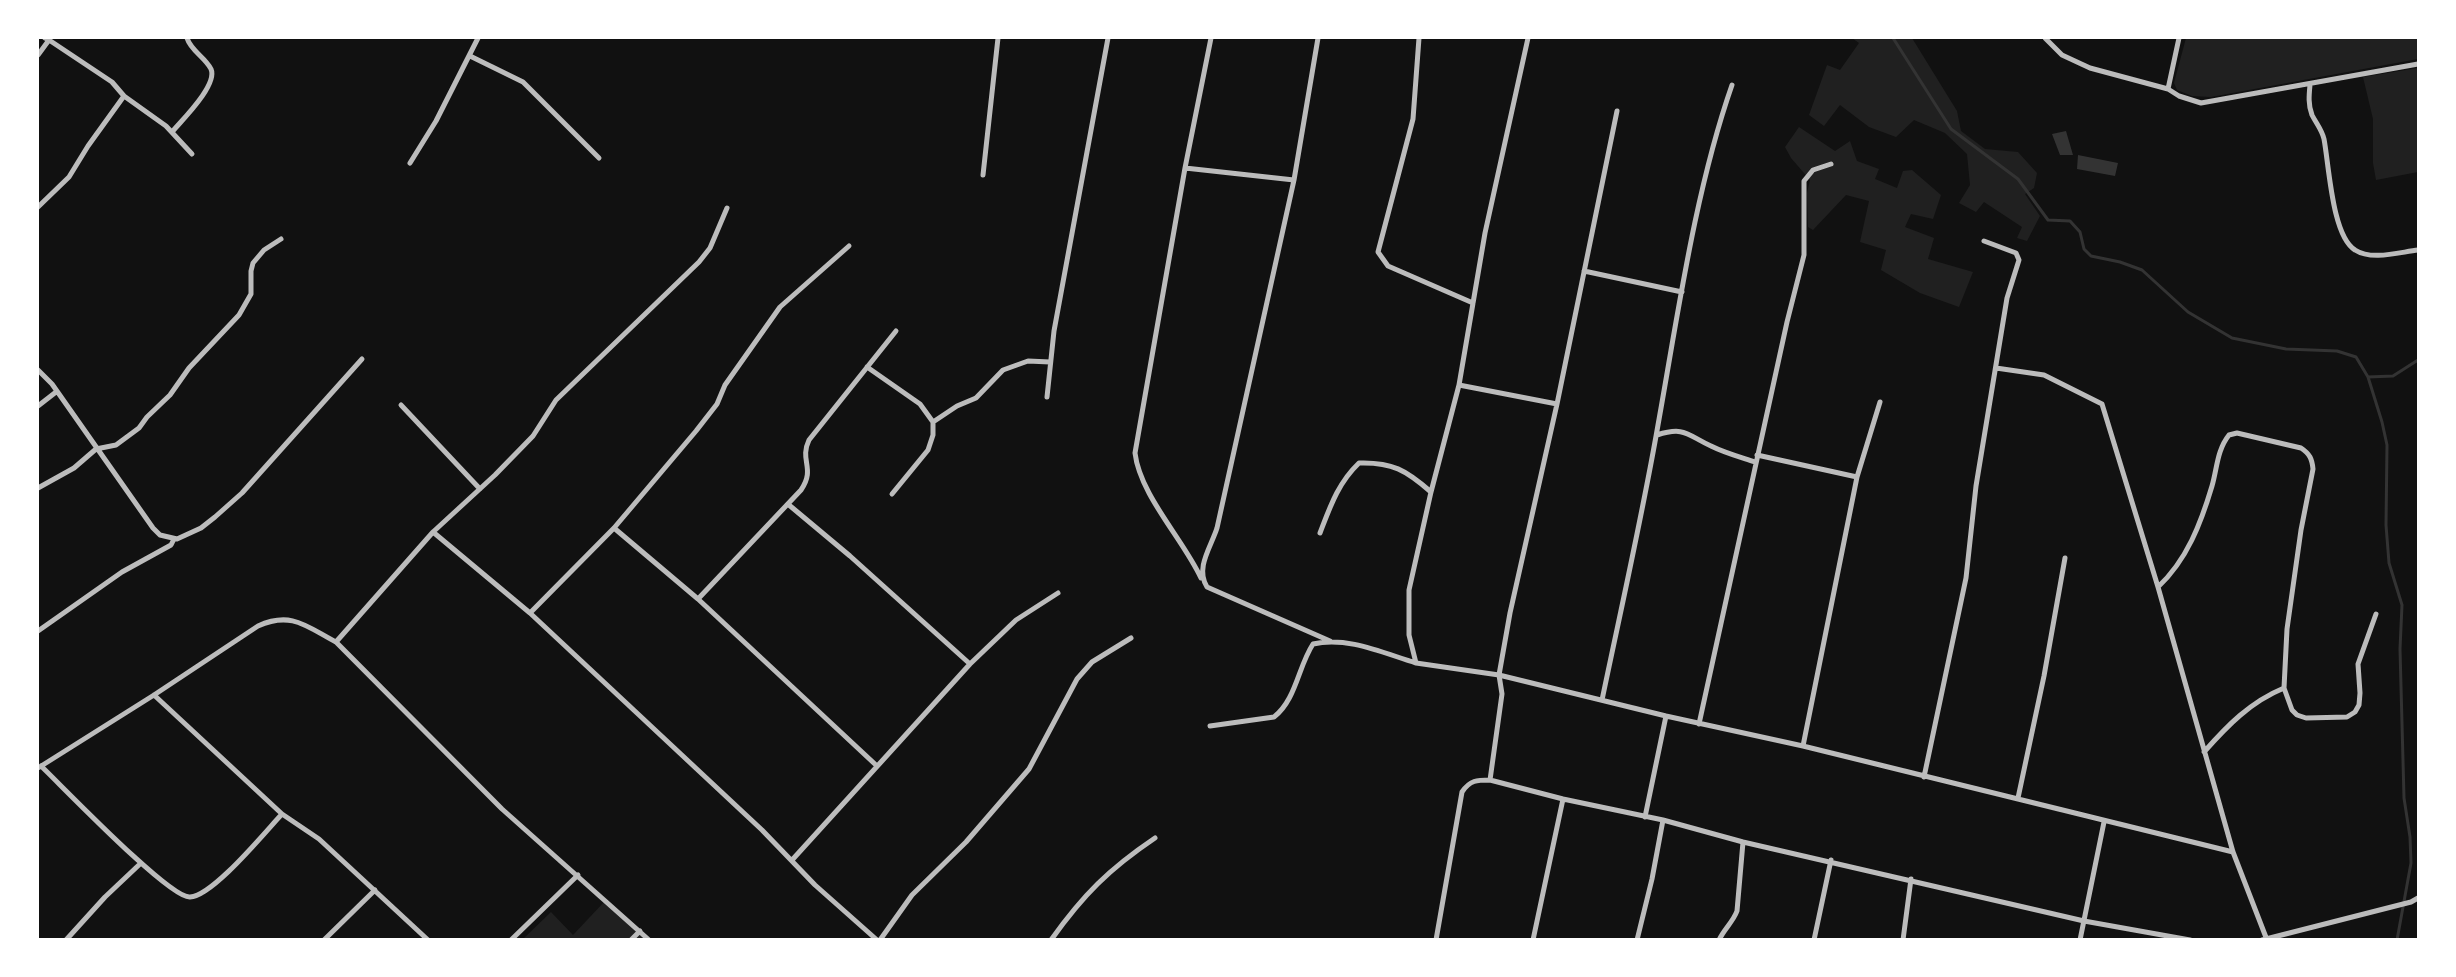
<!DOCTYPE html>
<html>
<head>
<meta charset="utf-8">
<style>
	body { margin:0 }
	#map { position:relative; width:2456px; height:977px; overflow:hidden; background:#111; font-family:"Source Serif 4",serif }
	canvas { display:block }
	.frame { position:absolute; inset:0; border:39px solid #fff; pointer-events:none }
</style>
</head>
<body>
<div id="map">
<canvas width="2456" height="977"></canvas>
<div class="frame"></div>
</div>
<script>
const ctx = document.querySelector('canvas').getContext('2d');
ctx.lineJoin = 'round';
function fill(path, color) { ctx.fillStyle = color; ctx.fill(path, 'evenodd'); }
function stroke(path, color, width, dash) { ctx.strokeStyle = color; ctx.lineWidth = width; ctx.lineCap = dash ? 'butt' : 'round'; ctx.setLineDash(dash || []); ctx.stroke(path); }
const green = new Path2D(`
	M1852,38h60l45,73 4,20 24,18 33,3 19,21 -3,15 -9,6 15,22 -13,25 -10,-3 5,-11 -38,-25 -8,10 -17,-9 11,-18 -3,-31 -22,-21 -31,-13 -18,17 -27,-10 -29,-22 -16,21 -15,-11 18,-50 13,5 19,-27z
	M2186,38h232v21l-207,38 -19,-1 -15,-6 -3,-7z
	M2418,68v104l-42,8 -3,-17v-44l-10,-42z
	M1799,127l36,24 15,-10 7,20 22,8 -4,10 22,9 6,-17 9,-1 29,25 -8,24 -22,-5 -6,13 29,11 -6,21 45,13 -14,35 -39,-14 -39,-23 5,-20 -26,-8 9,-41 -23,-6 -33,35 -5,-3 -1,-34 3,-13 -19,-22 -6,-11z
	M605,901l42,39h-125l29,-28 22,23z`);
const water = new Path2D(`
	M2066,131l7,24h-13l-8,-21z
	M2078,155l40,8 -3,13 -38,-7z`);
const stream = new Path2D(`
	M1893,38l58,91 67,50 30,41 22,1 10,11 4,17 7,7 29,6 22,8 46,42 44,26 54,11 51,2 19,6 12,20 14,45 5,23 -1,80 3,38 13,42 -2,44 4,149 6,39 1,26 -14,77
	M2368,377l25,-1 25,-16`);
const minor = new Path2D(`
	M1318,38l-24,142 -77,348c-6,19 -22,40 -10,59l123,54
	M1419,38l-6,81 -35,133 10,14 85,37
	M1528,38l-43,195 -26,152 -28,107 -22,98v45l7,28 83,12 167,41 137,30 430,106
	M2045,38l17,17 28,13 78,21 11,7 22,7 217,-39
	M38,55l11,-15 -4,-2
	M470,56l53,26 76,76
	M2310,85c-1,10 -2,20 2,30 4,8 10,15 12,24 5,26 8,97 31,111 17,11 45,2 63,0
	M2168,89l11,-51
	M124,96l42,30 26,28
	M1617,111l-60,293 -47,209 -11,62 3,19 -12,86 73,19 100,21 80,22 341,79 106,19
	M172,132c10,-12 46,-47 39,-63 -6,-12 -20,-18 -24,-31
	M410,163l26,-42 42,-83
	M1185,168l109,12
	M983,175l15,-137
	M38,207l31,-30 19,-31 36,-50 -12,-14 -63,-42
	M1584,271l98,21
	M867,367l53,37 13,18v13l-5,15 -36,44
	M1996,368l48,7 58,29 56,183 75,265 34,88
	M38,370l14,14 101,144 7,7 17,4 24,-11 14,-11 27,-24 120,-134
	M1459,385l98,19
	M1047,397l7,-66 54,-293
	M401,405l79,84
	M38,406l18,-14
	M933,422l24,-16 19,-8 27,-28 25,-9 22,1
	M1657,435c28,-9 30,0 54,11 14,7 29,11 44,16
	M1757,455l100,22
	M38,488l36,-20 22,-19 20,-4 23,-17 8,-11 23,-22 19,-27 50,-53 12,-21v-23l2,-8 11,-13 17,-11
	M789,505l61,51 120,108
	M614,528l84,71 179,167
	M433,532l97,81 232,217 53,55 62,55
	M1320,533c10,-26 18,-50 39,-70 33,-1 47,7 72,29
	M1201,578c-18,-39 -61,-83 -66,-125l50,-285 26,-130
	M2158,587c29,-27 43,-64 54,-101 5,-17 5,-36 17,-51l8,-2 64,15c9,6 11,11 12,21l-12,61 -14,99 -3,59 8,22 5,5 9,3 41,-1 8,-5 4,-7 1,-12 -2,-29 18,-50
	M698,599l103,-109c15,-22 -2,-29 8,-50l87,-109
	M530,613l84,-85 82,-97 21,-27 8,-19 55,-78 69,-61
	M38,631l84,-59 49,-27 3,-6
	M336,642l166,167 147,131
	M154,695l128,119 37,25 109,101
	M1602,700c19,-91 40,-183 56,-275 20,-111 37,-234 74,-340
	M1699,724l88,-402 17,-67v-74l9,-11 18,-6
	M1210,726l64,-9c22,-17 24,-50 39,-73 34,-8 70,9 103,19
	M1803,746l54,-269 23,-75
	M2204,752c23,-26 46,-50 80,-64
	M41,766c21,20 129,133 149,131 23,-1 75,-65 92,-83
	M38,768l116,-73 104,-69c33,-15 48,0 78,16l97,-110 62,-57 38,-39 23,-36 143,-138 11,-14 17,-40
	M1924,777l42,-199 10,-92 31,-188 12,-38 -3,-7 -32,-12
	M2018,798l26,-122 21,-118
	M1645,817l21,-101
	M793,859l177,-195 46,-44 42,-27
	M66,940l39,-43 36,-34
	M324,940l51,-50
	M511,940l67,-65
	M631,940l9,-9
	M880,940l32,-45 54,-53 63,-73 48,-90 15,-17 39,-24
	M1051,940c32,-45 58,-71 104,-102
	M1436,940l26,-148c8,-12 15,-12 28,-12
	M1533,940l30,-141
	M1637,940l15,-61 11,-59
	M1719,940c5,-11 14,-18 18,-29l6,-69
	M1814,940l17,-80
	M1903,940l8,-61
	M2080,940l24,-118
	M2262,940l149,-38 7,-4`);
fill(green, '#202020');
fill(water, '#333');
stroke(stream, '#333', 3);
stroke(minor, '#bcbcbc', 5);
</script>
</body>
</html>
